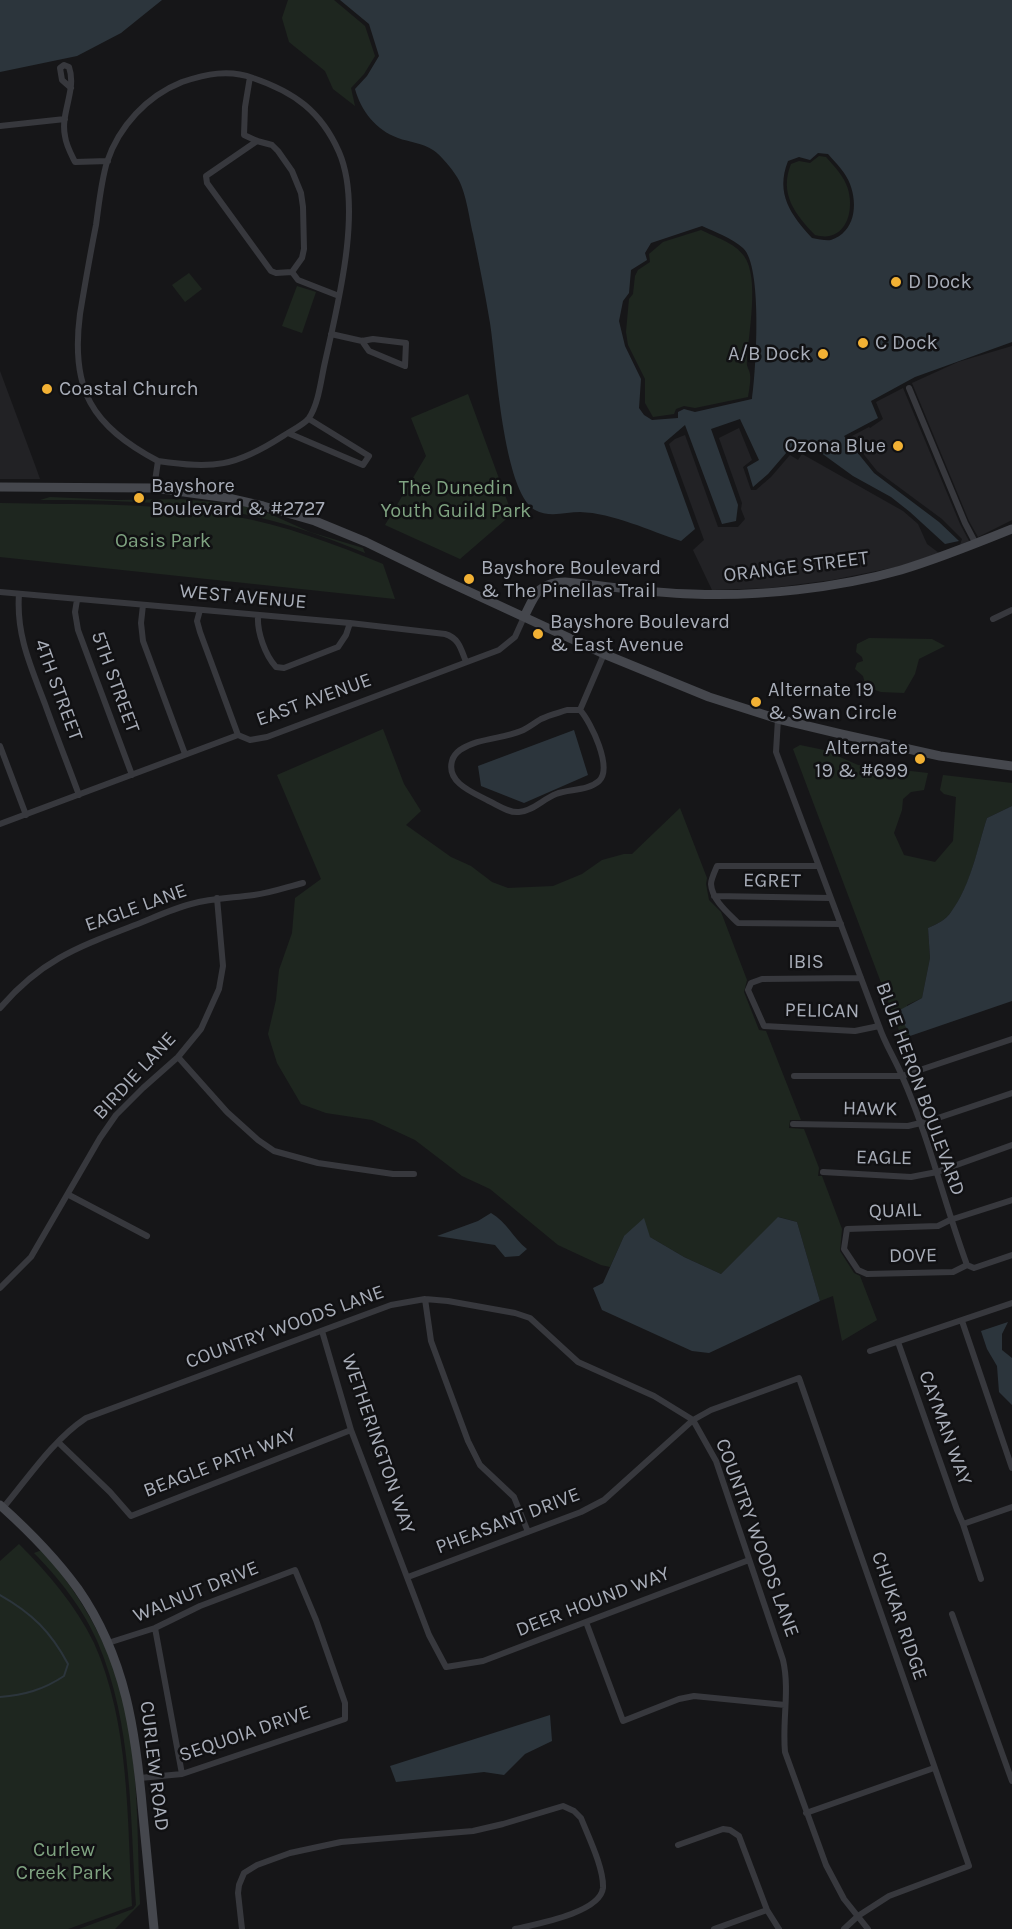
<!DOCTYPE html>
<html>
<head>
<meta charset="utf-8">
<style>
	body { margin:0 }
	canvas { display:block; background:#161618 }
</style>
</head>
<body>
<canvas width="1012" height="1929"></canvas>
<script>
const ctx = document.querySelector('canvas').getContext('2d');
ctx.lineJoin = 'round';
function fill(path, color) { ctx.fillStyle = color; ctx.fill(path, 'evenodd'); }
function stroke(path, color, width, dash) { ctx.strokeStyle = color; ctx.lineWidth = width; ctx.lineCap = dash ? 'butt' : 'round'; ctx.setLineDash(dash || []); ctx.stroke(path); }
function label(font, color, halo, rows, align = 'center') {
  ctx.font = font + ' Karla,sans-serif'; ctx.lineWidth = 5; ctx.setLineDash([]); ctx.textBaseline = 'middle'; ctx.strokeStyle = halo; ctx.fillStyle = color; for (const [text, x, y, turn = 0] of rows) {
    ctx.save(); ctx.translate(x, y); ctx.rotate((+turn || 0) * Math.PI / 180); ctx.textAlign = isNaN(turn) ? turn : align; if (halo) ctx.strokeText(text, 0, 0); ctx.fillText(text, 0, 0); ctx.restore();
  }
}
const built = new Path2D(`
	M1012,346v174l-34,17 -9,-16 -57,-138 46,-21z
	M0,371l35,94 5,14h-40z
	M903,388l57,136 9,17 -9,4 2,-6 -20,-20 -65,-48 -27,-34 19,-10 1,1 13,-9 -7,-17z
	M739,428l13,32 -9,7 8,23h5l15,-13 19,-22 8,5 4,-6 101,57 15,13 9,20 12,9 -38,13 -69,14 -62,8 -58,2 -19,-40 11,-10 -35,-96 6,-5 10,-4 33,92h20l7,-8 -4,-10 1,-6 -23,-65z`);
const green = new Path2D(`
	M288,0h46l31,26 10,30 -11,18 -13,14 4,18 -22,-17 -8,-18 -36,-29 -7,-24z
	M819,156l7,1c7,8 16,17 20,27 8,17 5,48 -17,52 -4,1 -10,0 -14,-1 -20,-21 -36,-41 -24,-71l8,-3 11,2z
	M701,230c14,7 34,13 43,26 16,22 4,79 3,105 -1,5 2,8 3,13 1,7 -1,16 -2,23l-53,11 -11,-2 -8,3 -2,5 -21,3 -8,-14v-24l-17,-34 -2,-13 3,-33 4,-5 2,-18 3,-6 12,-8 -1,-8 14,-12z
	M189,273l13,16 -17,13 -13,-17z
	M297,286l19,6 -14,41 -20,-7z
	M468,394l44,120 -52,45 -75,-34 41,-69 -15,-38z
	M50,497l67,3 62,-1 57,5 25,6 49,22 53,16 2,5c-43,-18 -87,-33 -132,-41 -64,-11 -129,-12 -193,-12z
	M0,503c77,2 155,-1 232,13 53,9 102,28 151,48l12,35 -395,-42z
	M869,638l63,1 13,7 -26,13 -4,15 -11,19 -23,-1 -15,-5 -3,-11 -8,-7 2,-6 6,-2 -1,-4 -6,-5 1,-8z
	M383,729l21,55 17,27 -15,14 45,32 20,9 21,16 16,6 45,-2 29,-12 20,-14 22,-6h8l48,-46 27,70 -1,6 3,16 12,12 26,68 -3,12 15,38 7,1 35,89h-11l-1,8 15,1 15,39 -1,8h4l20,53 -2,22 14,22 6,3 17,44 -35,21 -9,-45 -13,5 -23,-79 -18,-5 -58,57 -37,-17 -34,-20 -26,-1 -14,31 -9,-2 -43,-20 -68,-56 -28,-13 -47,-36 -43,-20 -46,-7 -25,-9 -24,-41 -9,-29 8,-34 3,-30 13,-37 3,-35 26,-19 -44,-104z
	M800,745l24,5 34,15 70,8 -4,17 -13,2 -8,7 -1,11 -8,23 10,22 31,7 18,-21 3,-44 -12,-3 -4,-4 3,-15 69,8v23l-25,12c-10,31 -16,68 -36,94 -5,8 -14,12 -23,16l2,30 -8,40 -15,7 3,31 -7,5 -110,-292z
	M19,1544c29,29 57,62 75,99 36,81 33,176 38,263l-64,23h-68v-368z
	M42,1550c40,47 72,101 84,162 13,63 11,128 14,192l-25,25h-36l54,-20 3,-4c-6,-87 -3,-180 -38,-262 -14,-33 -39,-65 -64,-90z`);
const water = new Path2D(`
	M0,0h162l-41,33 -44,23 -77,16z
	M340,0h672v342l-97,35 -44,24 7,17 -34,18 30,37 65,49 20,19 -14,3 -35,-32 -19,-15 -38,-21 -40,-29 -20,-2 -25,29 -15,13 -6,-20 12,-7 -19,-41 -29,10 27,76 -2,16 -14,3 -37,-99 -21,18 31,86 -14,12c-31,-10 -68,-28 -101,-29 -14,0 -31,6 -45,-2 -32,-18 -39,-150 -45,-187 -5,-30 -11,-60 -17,-89 -4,-17 -7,-43 -16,-57 -5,-8 -16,-22 -24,-27 -10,-7 -24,-8 -35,-12 -22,-8 -37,-27 -43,-49l12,-13 12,-20 -10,-32zM818,153l10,1c8,9 18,19 22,30 8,21 5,48 -19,56 -5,1 -13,-1 -19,-2 -21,-23 -37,-44 -24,-77l11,-4 11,3zM702,226c13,6 30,12 41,22 20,18 13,124 9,151l-57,13 -11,-3 -6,3v6l-26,2 -8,-5 -5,-7 2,-29 -16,-33 -6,-25 4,-20 6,-8 2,-23 16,-10 -2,-7 6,-10z
	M574,730l14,45 -64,28 -43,-17 -3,-20z
	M1012,806v195l-102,35 -12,-25 24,-13 8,-40 -2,-30c9,-4 18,-8 23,-16 20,-27 26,-63 36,-94z
	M491,1213c16,9 22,25 36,36l-8,7 -14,1 -10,-12 -58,-9 41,-15z
	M778,1217l19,5 23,79 -111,52 -17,-2 -90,-41 -9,-22 10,-5 21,-47 20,-18 6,19 34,20 37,17z
	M1008,1322l-6,12v16l10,8v47l-13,-13 -2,-26 -10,-17 -6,-18z
	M550,1715l2,26 -27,13 -21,21 -20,-3 -88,10 -6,-16z`);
const stream = new Path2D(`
	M0,1595c32,18 51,37 68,69l-4,12c-21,14 -40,19 -64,21`);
const street = new Path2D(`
	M250,77l-5,30 -1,28 13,6 15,4 6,6 14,20 9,22 2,14 1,42 -2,9 -10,14 6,8 41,16
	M71,88l-9,-8 -2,-12 4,-3 5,2c8,23 -9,46 -4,69 1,9 6,18 10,26l33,-1
	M0,126l65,-7
	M257,141l-51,35 1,7 64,88 5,2 16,-1
	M331,334l31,7 11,-2 33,4 -1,23 -36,-15 -7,-10
	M909,388l56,135 11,21
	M288,433l75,32 6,-9 -60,-37
	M154,488l4,-27c-66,-35 -88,-71 -78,-147 5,-30 10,-59 16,-89 3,-21 5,-43 11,-63 12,-36 40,-66 75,-80 24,-8 47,-13 71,-4 41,14 68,33 86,74 24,55 -1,152 -14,210 -4,17 -6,41 -16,56 -5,7 -19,13 -26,18 -48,31 -69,33 -125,25
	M0,592l350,31 95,11c14,4 16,15 21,28
	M19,594c-3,41 12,73 26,110 11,31 23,61 34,91
	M77,600l-2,12 3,18 54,145
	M143,605l-2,18 2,18 42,113
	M200,610l-3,11 3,11 38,103
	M258,616c-1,16 7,39 18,51l8,1 54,-21 8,-12 4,-12
	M993,619l19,-9
	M567,710h13c11,12 33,58 19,71 -11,10 -30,8 -43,13 -13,5 -23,17 -37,18 -11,1 -21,-7 -30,-11 -15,-8 -43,-18 -37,-40 1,-4 4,-8 8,-11 18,-12 42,-11 61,-19 7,-3 13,-8 20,-12 8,-4 17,-6 26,-9z
	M580,710l24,-56
	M778,719l-2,33 103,274c6,18 16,33 23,50 27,61 42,127 65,189
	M238,735l12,5 17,-3 232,-87 16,-13 9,-20
	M0,746l26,69
	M0,824l238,-89
	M818,866h-101c-2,5 -6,13 -6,18 1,16 17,29 27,39l103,1
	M714,896l116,2
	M861,978l-99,1 -11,4 -3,7 16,36 91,5 24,-5
	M0,1008c41,-48 78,-61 135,-83 18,-7 37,-16 56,-21 21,-6 42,-6 63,-9 17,-2 33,-8 49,-12
	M178,1057l49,55 31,28 16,11 44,12 75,11h21
	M794,1076h108l110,-37
	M793,1124l115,2 21,-5 83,-28
	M823,1172l88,5 26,-5 75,-27
	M69,1195l78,41
	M1012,1200l-62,20 -12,6 -91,3 -3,20 14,21 9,4 86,-2 14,-7 7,3 38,-13
	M0,1288l31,-31 69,-119 16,-23 27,-27 35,-31 23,-28 18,-40 4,-23 -6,-68
	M425,1299l6,42 37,100 12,24 34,32 14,35
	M962,1321l50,147
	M322,1331l29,99 78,205 17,32 37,-6 266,-101
	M898,1342l59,168 6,14 18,55
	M870,1351l142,-48
	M58,1442l52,50 21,24 220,-86
	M3,1508c25,-30 50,-68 83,-90l305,-113 34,-6 23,2 67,12 15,5 48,44 76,34 39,24 23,41 67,199c7,30 -1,61 2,92l41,113 18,34 24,30
	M963,1524l49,-17
	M408,1577l173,-65 23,-12 89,-80 18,-10 88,-32 170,488 -80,30 -31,20 -14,13
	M952,1614l60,167
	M586,1622l37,99 56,-22 15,-3 91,9
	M155,1628l27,146
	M108,1643l47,-15 45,-22 95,-36 21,50 29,83v16l-163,55 -42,4
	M806,1813l128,-45
	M678,1845l45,-16 7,1 9,6 28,74 12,19
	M242,1929l-4,-36 1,-8 5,-12 13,-8 33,-12 51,-11 132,-11 30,-7 60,-18 11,5 7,7c7,18 23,50 22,70 -3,25 -67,36 -88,41
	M714,1929l53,-19`);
const secondary = new Path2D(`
	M0,487l154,1 74,10 35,8 52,15 51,21 78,38 160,74 105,43 69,22 63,15 99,22 72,10
	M524,617c11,-22 14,-35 41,-35 42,4 85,11 127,12 65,3 146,-6 209,-24 37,-11 74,-26 111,-41
	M0,1505c29,26 55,52 78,84 48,69 58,144 65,226 4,38 7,76 11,114`);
const markers = [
	[896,282,6,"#f2b134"],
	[863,343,6,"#f2b134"],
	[823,354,6,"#f2b134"],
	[47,389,6,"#f2b134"],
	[898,446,6,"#f2b134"],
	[139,498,6,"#f2b134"],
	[469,579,6,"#f2b134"],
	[538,634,6,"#f2b134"],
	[756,702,6,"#f2b134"],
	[920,759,6,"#f2b134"]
];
const poiNames = [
	["D Dock",908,282],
	["C Dock",875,343],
	["A/B Dock",811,354,"right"],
	["Coastal Church",59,389],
	["Ozona Blue",886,446,"right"],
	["Bayshore",151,486],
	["Boulevard & #2727",151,509],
	["Bayshore Boulevard",481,568],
	["& The Pinellas Trail",481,591],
	["Bayshore Boulevard",550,622],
	["& East Avenue",550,645],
	["Alternate 19",768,690],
	["& Swan Circle",768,713],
	["Alternate",908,748,"right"],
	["19 & #699",908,771,"right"]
];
const parkNames = [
	["The Dunedin",456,488],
	["Youth Guild Park",456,511],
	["Oasis Park",163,541],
	["Curlew",64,1850],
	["Creek Park",64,1873]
];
const streetNames = [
	["ORANGE STREET",796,567,-7],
	["WEST AVENUE",243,597,5],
	["5TH STREET",115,682,70],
	["4TH STREET",58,690,70],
	["EAST AVENUE",314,700,-20],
	["EGRET",772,881,1],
	["EAGLE LANE",136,908,-20],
	["IBIS",806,962],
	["PELICAN",822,1011,1],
	["BIRDIE LANE",135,1076,-47],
	["BLUE HERON BOULEVARD",920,1089,70],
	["HAWK",870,1109,1],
	["EAGLE",884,1158,1],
	["QUAIL",895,1211,-2],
	["DOVE",913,1256,-1],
	["COUNTRY WOODS LANE",285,1327,-20],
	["CAYMAN WAY",945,1428,70],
	["WETHERINGTON WAY",378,1444,71],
	["BEAGLE PATH WAY",220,1463,-21],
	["PHEASANT DRIVE",508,1521,-21],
	["COUNTRY WOODS LANE",757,1538,70],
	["WALNUT DRIVE",196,1592,-22],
	["DEER HOUND WAY",593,1602,-21],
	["CHUKAR RIDGE",899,1616,71],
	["SEQUOIA DRIVE",245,1734,-19],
	["CURLEW ROAD",154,1766,83]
];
fill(built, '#222225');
fill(green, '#1e261f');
fill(water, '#2c353c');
stroke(stream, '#2c353c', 2);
stroke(street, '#37383d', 6);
stroke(secondary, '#45474d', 9);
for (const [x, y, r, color] of markers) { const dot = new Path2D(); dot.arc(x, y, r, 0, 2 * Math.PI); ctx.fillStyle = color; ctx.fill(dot); stroke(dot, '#111113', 2); }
label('20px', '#a8adb8', '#111113', poiNames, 'left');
label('20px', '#7fa381', '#111113', parkNames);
label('20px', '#a8adb8', '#111113', streetNames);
</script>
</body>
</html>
